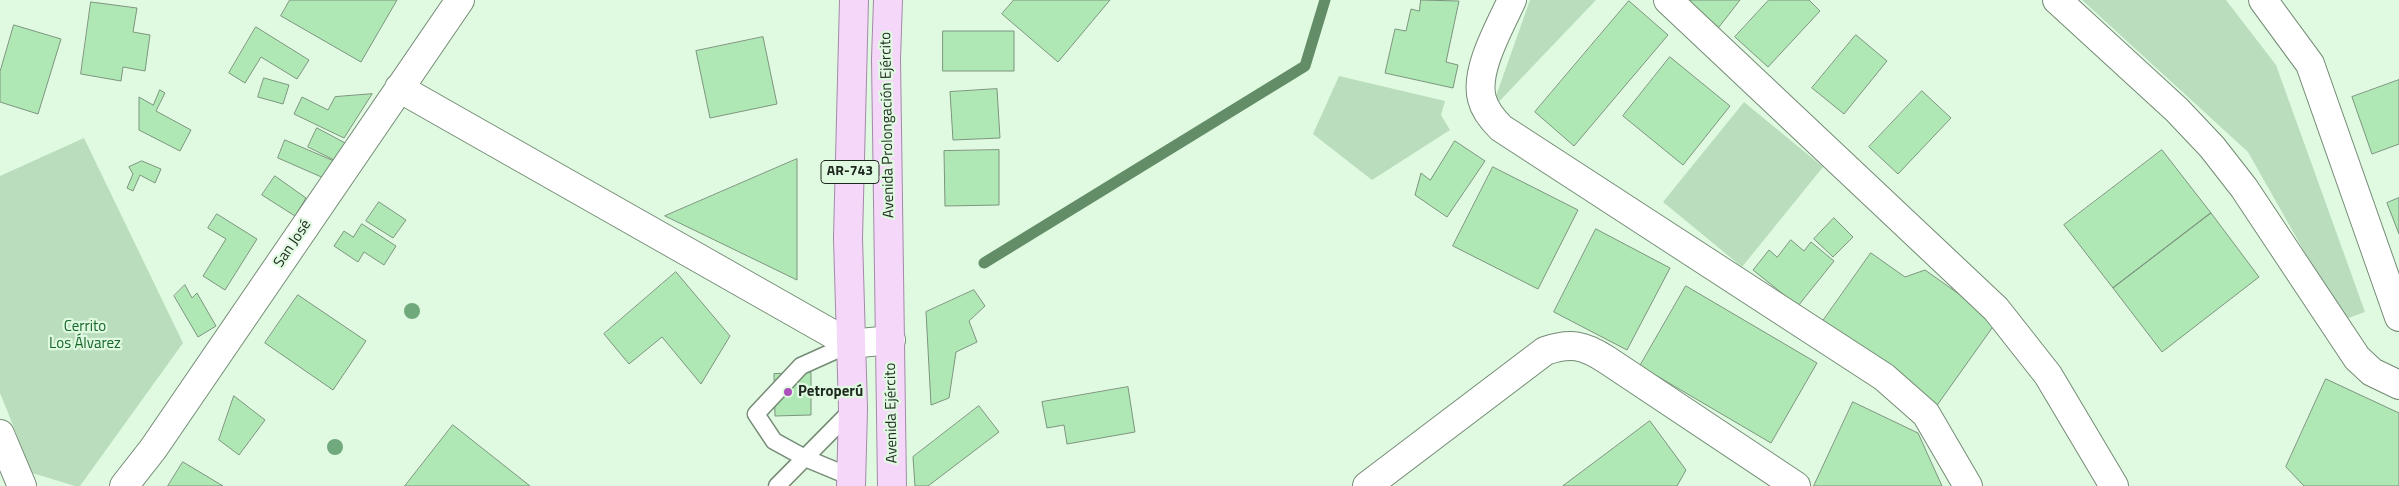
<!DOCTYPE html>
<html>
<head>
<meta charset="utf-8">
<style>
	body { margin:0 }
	canvas { display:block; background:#e0fae1 }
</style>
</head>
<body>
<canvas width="2399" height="486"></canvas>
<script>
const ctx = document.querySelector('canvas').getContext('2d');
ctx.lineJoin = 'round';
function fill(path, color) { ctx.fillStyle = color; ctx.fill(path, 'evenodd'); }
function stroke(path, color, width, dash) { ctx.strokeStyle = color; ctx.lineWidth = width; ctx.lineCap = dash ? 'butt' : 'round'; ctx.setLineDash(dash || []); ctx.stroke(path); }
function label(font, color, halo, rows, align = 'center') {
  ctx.font = font + ' "Titillium Web",sans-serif'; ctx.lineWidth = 4.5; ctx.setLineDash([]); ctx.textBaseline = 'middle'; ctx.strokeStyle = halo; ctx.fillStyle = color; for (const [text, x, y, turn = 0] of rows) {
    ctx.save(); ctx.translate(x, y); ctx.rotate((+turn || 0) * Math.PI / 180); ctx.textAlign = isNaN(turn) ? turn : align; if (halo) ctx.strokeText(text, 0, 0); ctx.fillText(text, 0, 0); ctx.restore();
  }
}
const green = new Path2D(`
	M1530,0h66l-105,110z
	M2082,0h144l50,65 89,247 -22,8 -95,-168z
	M1339,76l106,25 -4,14 9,15 -78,50 -59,-46z
	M1744,102l79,65 -81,100 -79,-65z
	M84,138l99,205 -103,143h-5l-43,-13 -32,-80v-217z`);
const stream = new Path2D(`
	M984,263l321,-197 20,-66`);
const building = new Path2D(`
	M290,0h107l-36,62 -80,-46z
	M1014,0h96l-52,62 -56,-48z
	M1421,0l38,1 -13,61 12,3 -5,23 -68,-15 10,-44 11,2 5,-22 8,2z
	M1685,0h55l-21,27z
	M1769,0h40l11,11 -52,56 -33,-30z
	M1629,1l39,34 -94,111 -39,-34z
	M91,2l46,6 -4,24 17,3 -5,36 -22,-4 -2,14 -40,-7z
	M14,25l47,14 -23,75 -38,-12v-30z
	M256,27l53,33 -12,19 -36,-22 -16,26 -16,-10z
	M943,31h71v40h-71z
	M1856,35l31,26 -43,53 -32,-26z
	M763,37l14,67 -67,14 -14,-67z
	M1670,57l60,49 -47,59 -60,-49z
	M264,78l25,7 -6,19 -25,-7z
	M2399,80v64l-27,10 -20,-57z
	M997,89l3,49 -47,2 -3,-48z
	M160,90l5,3 -9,18 35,19 -11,21 -41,-21v-33l14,8z
	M1922,91l29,27 -53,56 -29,-27z
	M372,94l-28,44 -50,-24 8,-17 26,13 7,-13z
	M317,128l32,17 -9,18 -32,-16z
	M285,140l49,21 -8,18 -48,-21z
	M1455,141l30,20 -38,56 -32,-22 6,-22 9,7z
	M999,150v55l-54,1 -1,-55z
	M2162,150l49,63 -98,75 -49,-63z
	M797,159v121l-132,-64z
	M142,161l19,8 -6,14 -15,-8 -7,16 -6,-3 6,-14 -4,-7z
	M1493,167l85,43 -40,79 -85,-43z
	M275,176l31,22 -11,18 -33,-21z
	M2399,198v36l-12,-31z
	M379,202l27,18 -13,18 -27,-17z
	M2211,213l48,64 -97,75 -49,-64z
	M217,214l40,25 -32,51 -22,-14 23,-37 -18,-11z
	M1834,218l19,19 -20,20 -19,-18z
	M362,224l34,22 -12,19 -20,-13 -6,10 -24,-16 10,-15 9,6z
	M1596,229l74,39 -43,82 -73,-38z
	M1791,240l13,11 7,-9 23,19 -36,45 -45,-36 16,-20 8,7z
	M1871,253l34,24 20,-7 72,51 -64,90 -115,-83z
	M676,272l54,64 -29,48 -39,-47 -33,27 -25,-30z
	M185,285l7,13 5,-5 19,33 -18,11 -24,-41z
	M1686,286l131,77 -46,80 -131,-77z
	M974,290l11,16 -16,15 8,21 -21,10 -7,46 -18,7 -5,-93z
	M298,295l68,46 -33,49 -68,-47z
	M811,373v42l-36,1 -1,-42z
	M2326,379l73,34v73h-95l-18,-19z
	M1128,387l7,45 -68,12 -3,-19 -17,3 -5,-26z
	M234,396l31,24 -26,35 -20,-15z
	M1853,402l65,31 24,53h-128z
	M979,406l20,26 -71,54h-13l-2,-29z
	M1650,421l36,49 -9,16h-114z
	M453,425l77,61h-125z
	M183,462l40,24h-55z`);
const service = new Path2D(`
	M850,344l-49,22 -45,48 18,27 31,17 46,19
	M777,486l76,-77`);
const minor = new Path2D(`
	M1512,0c-12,26 -38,71 -30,99 3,12 11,21 19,29l383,249 42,37 42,72
	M1668,0l328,309 52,66 66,111
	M2057,0l120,110 35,37 32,41 113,170 15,14 27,13
	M2263,0l47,64 89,253
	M399,88l451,256 41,-4
	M124,486l29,-37 307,-449
	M1367,486l178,-135c26,-9 39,-6 62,9l189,126`);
const tertiary = new Path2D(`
	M0,434l22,52`);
const primary = new Path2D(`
	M888,0l-2,59 6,427
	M851,486l2,-77 -5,-171 6,-238`);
const trees = [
	[412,311],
	[335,447]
];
const markers = [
	[788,392,5,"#ac50bb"]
];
const shields = [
	[850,172,58]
];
const shieldNames = [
	["AR-743",850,172]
];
const streetNames = [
	["Avenida Prolongación Ejército",888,125,-91],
	["San José",293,244,-56],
	["Avenida Ejército",892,413,-91]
];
const parkNames = [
	["Cerrito",85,327],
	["Los Álvarez",85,344]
];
const poiNames = [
	["Petroperú",798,392]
];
fill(green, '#badebd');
stroke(stream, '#638d67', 11);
fill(building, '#afe8b4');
stroke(building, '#7d957f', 1);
stroke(service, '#748b75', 19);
stroke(minor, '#748b75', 30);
stroke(tertiary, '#748b75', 30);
stroke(primary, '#a589aa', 30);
stroke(service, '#fff', 16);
stroke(minor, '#fff', 28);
stroke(tertiary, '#fff', 28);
stroke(primary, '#f4d7f9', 28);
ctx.fillStyle = '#70a97c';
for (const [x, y] of trees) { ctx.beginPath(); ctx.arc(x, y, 8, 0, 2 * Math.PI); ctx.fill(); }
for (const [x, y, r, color] of markers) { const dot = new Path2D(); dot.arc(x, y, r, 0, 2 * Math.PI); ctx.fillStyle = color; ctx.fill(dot); stroke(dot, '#e0fae1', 2); }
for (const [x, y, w] of shields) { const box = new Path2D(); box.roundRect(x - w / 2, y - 11.5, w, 23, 4); ctx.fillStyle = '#e0fae1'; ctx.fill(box); stroke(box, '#1e281f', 1); }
label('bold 14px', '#1e281f', null, shieldNames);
label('15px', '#1e281f', '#e0fae1', streetNames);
label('15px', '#156729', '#e0fae1', parkNames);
label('bold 15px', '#1e281f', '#e0fae1', poiNames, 'left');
</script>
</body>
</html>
